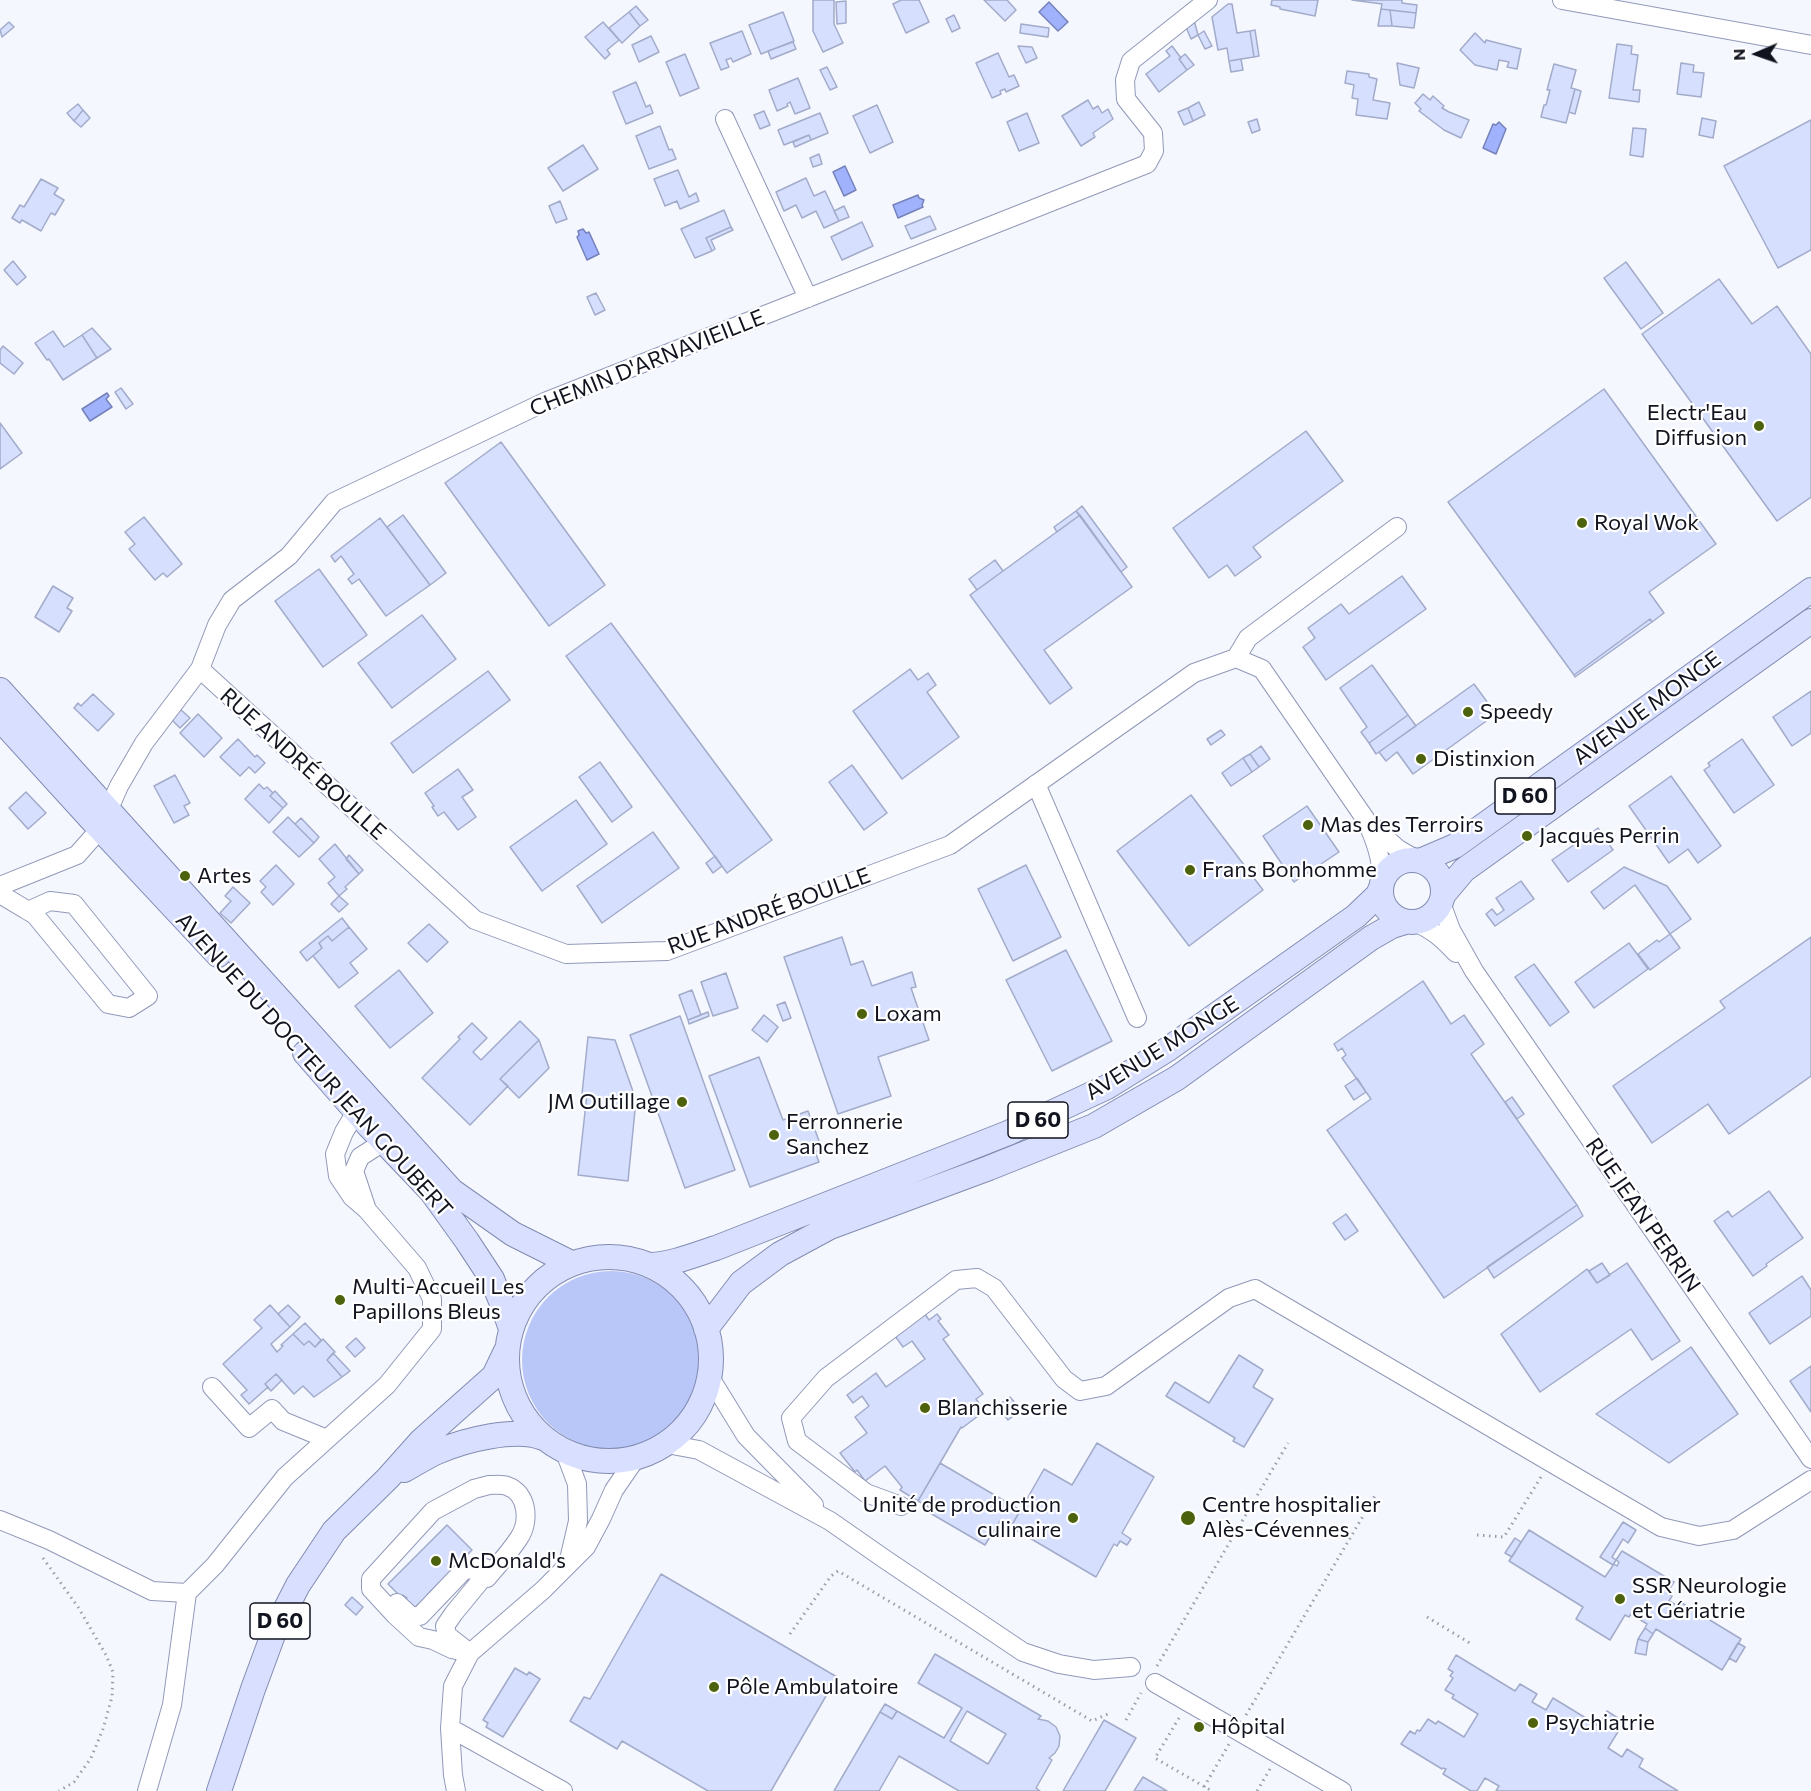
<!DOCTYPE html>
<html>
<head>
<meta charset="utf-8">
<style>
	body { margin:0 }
	#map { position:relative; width:1811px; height:1791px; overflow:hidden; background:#f5f7fe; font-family:Commissioner,sans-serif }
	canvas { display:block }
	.north { position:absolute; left:1727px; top:24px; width:60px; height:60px; -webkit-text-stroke:4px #fff; paint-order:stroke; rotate:268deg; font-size:16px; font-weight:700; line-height:24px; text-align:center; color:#11131f }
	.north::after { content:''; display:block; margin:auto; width:21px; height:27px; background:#11131f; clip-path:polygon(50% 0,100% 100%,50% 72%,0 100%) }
</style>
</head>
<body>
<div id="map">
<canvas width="1811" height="1791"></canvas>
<div class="north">N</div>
</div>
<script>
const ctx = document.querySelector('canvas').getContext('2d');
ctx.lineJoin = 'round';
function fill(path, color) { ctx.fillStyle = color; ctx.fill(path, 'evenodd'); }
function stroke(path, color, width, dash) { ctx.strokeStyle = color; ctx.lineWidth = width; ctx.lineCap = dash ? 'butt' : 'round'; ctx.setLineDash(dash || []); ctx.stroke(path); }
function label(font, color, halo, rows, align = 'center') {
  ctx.font = font + ' Commissioner,sans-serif'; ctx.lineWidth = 4.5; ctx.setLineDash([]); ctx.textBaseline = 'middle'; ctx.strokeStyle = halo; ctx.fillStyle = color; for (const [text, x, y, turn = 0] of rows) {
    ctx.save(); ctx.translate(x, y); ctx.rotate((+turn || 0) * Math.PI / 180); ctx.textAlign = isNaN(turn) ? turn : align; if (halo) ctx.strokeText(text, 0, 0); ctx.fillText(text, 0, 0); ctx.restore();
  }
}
const green = new Path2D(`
	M522 1360a89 89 0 1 1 178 0a89 89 0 1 1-178 0Z`);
const water = new Path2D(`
	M1049,2l19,20 -10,9 -19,-19z
	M1499,122l7,7 -10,25 -13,-6 10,-24 3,1z
	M845,166l11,24 -12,6 -11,-24z
	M918,195l1,3 5,2 -2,5 1,2 -25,11 -5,-13z
	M583,229l3,4 3,-1 10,22 -12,6 -10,-23 2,-2 -1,-4z
	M107,393l2,3 -3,3 6,8 -22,14 -8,-12z`);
const building = new Path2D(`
	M813,0h21v24l9,19 -20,9 -10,-21z
	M901,0h18l10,22 -23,11 -13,-29z
	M984,0h23l9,10 -11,11z
	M1272,0h46l-3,16 -35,-7v-2l-9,-2z
	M1352,0h50v3l15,2 -1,8 -35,-4 1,-5z
	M846,1v22l-9,1 -1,-22z
	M1228,4h4l5,29 13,-2 4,26 -25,4 -2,-13 -9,2 -6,-33z
	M636,6l12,14 -8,6 -11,-14z
	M1381,9l9,1 2,16h-14z
	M1390,10l26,3 -2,15 -22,-2z
	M629,12l11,14 -18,17 -13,-15z
	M783,12l11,29 -33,13 -12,-29z
	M954,15l6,13 -8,4 -6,-13z
	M1194,20l4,15 -7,4 -5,-12z
	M9,22l5,5 -12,10 -2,-7z
	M603,22l16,18 -12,10 3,4 -5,5 -20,-22z
	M1021,24l28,4 -1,9 -28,-4z
	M1255,30l4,26 -5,1 -4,-26z
	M742,31l9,23 -18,8 -2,-4 -5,2 3,7 -8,3 -11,-27z
	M1204,31l8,15 -7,3 -7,-14z
	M1475,33l10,10 1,-3 35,9 -4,20 -10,-2 2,-5 -10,-2 -2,10 -22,-5 -15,-15z
	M651,36l8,16 -20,10 -7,-17z
	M793,42l3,7 -25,10 -3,-8z
	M1617,44l15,2 -1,8 7,1 -5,35h7l-1,12 -30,-4z
	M1018,46l14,1 5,11 -11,5z
	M1172,46l9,12 -2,1 8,11 -28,22 -13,-18 24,-18 -4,-5z
	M998,53l11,24 5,-2 5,11 -13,6 -1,-3 -5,2 1,3 -9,4 -16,-35z
	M685,54l14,34 -19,8 -14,-34z
	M1185,54l9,11 -7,5 -8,-11z
	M1241,59l2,11 -12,2 -2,-11z
	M1397,63l22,5 -5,20 -14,-3z
	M1681,63l13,2 -1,7 11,1 -3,24 -24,-3z
	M1554,64l22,6 -5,18 4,1 -9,34 -25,-6 3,-12h2l4,-15h-3z
	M827,67l10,20 -7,3 -10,-20z
	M1347,71l22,3v3l8,2 -4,21 17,3 -3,16 -31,-4 2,-16 -6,-1 2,-13 -9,-2z
	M798,78l12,30 -15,6 -5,-12 -3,2 1,2 -11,5 -8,-21z
	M636,82l10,25 4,-2 3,8 -27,11 -13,-32z
	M1575,89l6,2 -6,23 -6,-2z
	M1423,94l7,6 3,-4 11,10 -2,2 7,4 20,8 -8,18 -17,-8 -25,-19 2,-2 -6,-6z
	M1088,100l5,9 5,-3 4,7 6,-4 5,10 -20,14 2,4 -14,9 -19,-30z
	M1199,102l6,13 -12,6 -5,-13z
	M78,104l5,6 -9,11 -7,-8z
	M877,105l16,37 -23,11 -17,-37z
	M1188,108l5,13 -9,4 -6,-13z
	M83,110l7,8 -9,9 -7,-6z
	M764,111l6,14 -10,4 -6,-14z
	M820,113l8,20 -17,7 -2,-5 -25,10 -6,-15z
	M1027,113l12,30 -20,8 -12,-29z
	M1702,118l14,3 -3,17 -14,-3z
	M1257,119l3,11 -8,3 -4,-11z
	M1811,120v130l-33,18 -54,-102z
	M660,126l9,24 3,-1 4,10 -27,10 -13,-33z
	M1633,128l13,1 -3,28 -13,-2z
	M809,135l2,5 -16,7 -2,-5z
	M583,145l15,24 -35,22 -15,-23z
	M819,154l3,10 -9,3 -3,-9z
	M678,170l11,27 7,-4 3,8 -19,8 -3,-8 -12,5 -11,-27z
	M806,178l8,18 11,-5 14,30 -15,7 -8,-17 -14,7 -6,-13 -12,6 -8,-19z
	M41,179l17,9 -4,6 10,6 -9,15 -4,-2 -10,18 -19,-11 -2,3 -8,-5 8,-13 4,2z
	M560,201l7,18 -11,4 -7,-17z
	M844,206l5,11 -10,4 -5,-10z
	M724,210l7,17 -25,11 6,13 -17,7 -14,-29z
	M930,216l6,13 -25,10 -6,-13z
	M862,222l11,24 -31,14 -11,-23z
	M731,227l2,3 -22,10 4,9 -3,2 -6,-13z
	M13,261l13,16 -9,8 -13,-15z
	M1626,262l37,51 -22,16 -37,-51z
	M1719,279l33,45 25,-18 34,48v143l-34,24 -135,-187z
	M596,293l9,17 -10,5 -8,-18z
	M92,328l19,21 -14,9 -15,-23z
	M53,331l11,16 18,-12 15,23 -34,22 -14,-21 -2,1 -12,-17z
	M3,346l20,17 -9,11 -14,-11v-13z
	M121,388l12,16 -7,5 -11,-17z
	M1604,389l112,155 -67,48 15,21 -12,9 -2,-3 -76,56 -126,-173z
	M0,423l22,30 -22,16z
	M1306,431l37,50 -90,66 8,10 -26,19 -8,-11 -18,13 -36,-50z
	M501,442l104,143 -56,41 -104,-143z
	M1082,506l45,61 -6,5 -45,-61z
	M1076,511l4,4 -23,17 -3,-5z
	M403,515l43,58 -16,12 -43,-58z
	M1080,515l52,72 -88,63 28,38 -22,16 -80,-109z
	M144,517l38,47 -15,13 -4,-4 -8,7 -26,-31 6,-5 -10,-12z
	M380,518l50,67 -44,31 -27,-37 -7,5 -4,-5 6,-5 -13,-18 -6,6 -4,-6z
	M995,560l8,11 -26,19 -8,-11z
	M319,569l48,66 -44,32 -48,-66z
	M1402,576l24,33 -100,71 -23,-33 12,-9 -7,-10 33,-24 8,10z
	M53,586l20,12 -6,10 5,3 -13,21 -24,-15z
	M422,615l34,44 -64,49 -34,-45z
	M1650,619l2,3 -77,55 -1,-2z
	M611,623l161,217 -45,33 -161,-217z
	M1372,665l36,50 -39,28 -8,-11 6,-5 -27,-39z
	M910,669l8,11 10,-7 8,12 -9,7 32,45 -57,42 -49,-68z
	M488,671l22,29 -97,73 -22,-30z
	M1474,684l22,30 -83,60 -16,-22 -11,9 -7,-9z
	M1811,691v42l-19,13 -19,-29z
	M93,694l21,20 -16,17 -24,-23 4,-5 3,3z
	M180,709l10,9 -10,10 -9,-9z
	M198,714l24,24 -18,19 -24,-24z
	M1408,715l8,11 -40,28 -7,-11z
	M1221,730l4,5 -14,10 -4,-6z
	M238,739l17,18 2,-2 8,8 -10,10 -6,-6 -9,9 -20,-19z
	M1742,739l32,46 -40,28 -30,-43 6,-4 -2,-3z
	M1261,746l9,13 -11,8 -9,-13z
	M1250,754l9,13 -7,5 -9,-14z
	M1243,758l9,14 -21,14 -9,-13z
	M600,762l32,45 -20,15 -33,-45z
	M852,765l35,48 -23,17 -35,-48z
	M458,769l15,21 -11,7 14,20 -18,13 -14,-18 -6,4 -6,-9 2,-1 -9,-13z
	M175,775l15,28 -6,3 5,9 -15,8 -20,-37z
	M1671,776l50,70 -23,17 -10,-14 -19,14 -40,-57z
	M259,784l5,5 3,-2 6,6 -3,3 13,12 -14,15 -24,-24z
	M275,791l12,13 -4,4 -13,-12z
	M26,792l20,21 -18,16 -19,-21z
	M1191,795l72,95 -74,56 -72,-95z
	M576,800l31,44 -65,47 -32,-44z
	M1307,806l32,46 -45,30 -31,-46z
	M288,817l26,26 -15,14 -26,-25z
	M301,818l18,19 -5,6 -19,-19z
	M1598,828l15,22 -45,32 -16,-22z
	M653,832l26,36 -77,55 -25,-37z
	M335,844l24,30 -14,13 2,2 -8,7 -11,-13 7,-6 -16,-18z
	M349,855l14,15 -4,4 -13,-15z
	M715,856l7,10 -9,7 -7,-10z
	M276,865l18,19 -21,21 -12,-13 5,-5 -6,-6z
	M1026,865l35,72 -48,24 -35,-72z
	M1624,867l43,19 24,33 -21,15 -35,-49 -31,24 -13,-17z
	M1521,881l13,18 -39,27 -9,-12 6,-5 5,6 7,-5 -8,-12z
	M233,887l17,16 -19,20 -11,-10 11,-12 -6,-5z
	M339,896l9,8 -9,8 -8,-8z
	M342,918l7,9 -17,14 -4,-5 -9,7 3,5 -15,13 -7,-9z
	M429,924l19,18 -21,20 -19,-19z
	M349,927l18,22 -17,14 8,10 -19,15 -26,-32 9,-8 -3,-5 9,-7 4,5z
	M1670,934l10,14 -30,22 -12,-16 19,-14 2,2z
	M842,937l9,28 12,-4 9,25 40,-14 4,15 -5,1 18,52 -51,17 13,39 -53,18 -54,-157z
	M1811,937v139l-82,58 -21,-30 -56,39 -39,-57 112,-78 -5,-7z
	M1629,943l19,26 -54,39 -19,-26z
	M1066,950l46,91 -60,30 -46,-91z
	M1534,964l35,48 -19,14 -35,-49z
	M399,970l34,43 -43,35 -35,-42z
	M726,973l12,35 -25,8 -12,-34z
	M1423,981l28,43 13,-9 20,29 -13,10 106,151 -133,93 -117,-168 44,-31 -29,-41 4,-3 -4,-7 -4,3 -4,-7z
	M692,990l9,25 -13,5 -9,-25z
	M785,1002l6,16 -8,3 -6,-16z
	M708,1012l1,4 -20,8 -1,-4z
	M764,1015l14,12 -11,15 -15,-12z
	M680,1016l55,154 -50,18 -55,-153z
	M520,1021l19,19 -39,39 8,7 -38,39 -48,-47 38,-39 -2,-2 14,-14 15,15 -14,14 8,8z
	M588,1037l27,3 21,60 -8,81 -50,-6 9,-81h-5z
	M539,1040l10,28 -30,30 -19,-19z
	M759,1057l24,63 25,-9 14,38 -7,3 4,10 -69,25 -41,-111z
	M1357,1078l9,14 -12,8 -9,-14z
	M1512,1097l12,17 -7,5 -12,-17z
	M1769,1191l34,47 -37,26 1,2 -14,10 -39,-55 14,-10 4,6z
	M1577,1205l6,11 -89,62 -7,-11z
	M1346,1214l12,17 -13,9 -12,-17z
	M1602,1263l8,12 -13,8 -8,-12z
	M1627,1263l53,78 -28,19 -21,-31 -91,63 -39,-58 86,-65 10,14z
	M1802,1276l9,14v26l-41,28 -21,-31z
	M270,1305l20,22 -19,17 6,8 6,-6 -2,-1 12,-11 11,11 5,-4 6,6 8,-8 12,13 -8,8 15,17 -28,20 -11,-11 -9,8 -18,-20 -11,10 3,3 -19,17 -8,-9 6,-5 -24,-26 39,-36 -8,-8z
	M288,1305l12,12 -10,10 -12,-13z
	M925,1314l4,6 8,-6 4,5 -3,2 11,14 -6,4 40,55 -7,5 9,12 -23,17 -1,-1 -43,74 -18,-11 2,-3 -17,-21 -20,15 -8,-11 -2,2 -15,-19 27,-20 -12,-16 14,-11 -7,-10 -9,7 -6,-8 29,-22 10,14 39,-28 -13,-18 -9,6 -8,-11z
	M305,1323l16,17 -6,7 -6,-6 -5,4 -11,-11z
	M356,1338l9,10 -10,9 -9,-10z
	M1691,1347l47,67 -69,49 -73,-49z
	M333,1353l17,18 -8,6 -15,-17z
	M1239,1355l24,15 -10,17 20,12 -29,48 -11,-6 2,-3 -69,-42 9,-14 34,21z
	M1811,1366v46l-21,-31z
	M276,1374l6,6 -11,11 -6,-7z
	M1010,1397l11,13 -13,10 -11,-14z
	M1097,1443l57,34 -32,56 9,6 -4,6 -7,-4 -3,5 -3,-2 -18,33 -85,-50 33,-58 28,16z
	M940,1463l80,47 -9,17 -11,-6 -15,24 -55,-32 2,-4 -14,-8z
	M1623,1522l13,8 -8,13 -5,-4 -11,18 4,3 -3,5 -13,-8z
	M447,1525l25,25 -45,45 2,1 -3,3 -1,-1 -12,11 -8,-9 2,-2 -4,-3 -2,2 -13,-13z
	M1529,1530l76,47 9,-13 3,2 2,-4 -3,-2 6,-9 52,31 -7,11 5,3 -3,5 11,6 2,-4 59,36 -19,31 -66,-41 -3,5 -8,-6 2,-4 -16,-10 -2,3 -4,-2 -15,25 -34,-21 7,-12 -74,-46z
	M1515,1538l6,4 -9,15 -7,-4z
	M661,1574l176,103 -66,114h-63l-86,-50 -5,8 -47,-28 14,-24 6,2z
	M352,1597l11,10 -7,8 -11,-10z
	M1645,1628l8,6 -5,8 -10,-3z
	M1638,1639l10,3 -2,13 -11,-2z
	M1738,1643l7,4 -9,15 -7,-4z
	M935,1654l106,62 -3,3 10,2 8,6 4,9 -1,10 -4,7 -6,5 3,2 -16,28 4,3h-81l-60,-35 -20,35h-45l46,-79 12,7 5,-8 47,27 18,-30 -44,-25zM967,1711l39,23 -18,30 -38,-23z
	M1456,1655l59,36 5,-7 17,10 -5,8 14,8 7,-12 46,28 8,-15 17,11 -16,26 14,9 5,-8 16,10 -4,8 39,24h-182l3,-5 -14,-8 -8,13h-6l-28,-17 3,-5 -3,-1 -1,1 -41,-25 9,-13 5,3 2,-4 3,1 8,-12 8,5 2,-3 26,16 14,-23 -26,-16 2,-3 -9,-5 8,-12 -3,-2 3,-4 -5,-3z
	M515,1668l12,7 2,-3 11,7 -37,58 -17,-10 2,-4 -5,-3z
	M885,1704l12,7 -5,8 -12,-7z
	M1104,1720l32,18 -31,53h-42z
	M1143,1777l24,14h-33z`);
const path = new Path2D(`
	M1477,1535l27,2 37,-60
	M43,1558l35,49 28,48 7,17 -1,25 -9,32 -12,29 -17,24 -15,9
	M1427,1617l46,28
	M790,1634l41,-58 7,-5 254,150 16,-7
	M1157,1666l131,-223
	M1246,1715l130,-221
	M1179,1718l-24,40 57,33
	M1126,1720l15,-27
	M1204,1787l25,-43
	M1257,1791l13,-22`);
const minor = new Path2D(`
	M1562,0l249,45
	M725,119l83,179
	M1236,658l12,-20 149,-111
	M200,669l275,251 91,34 101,-3 283,-106 244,-172 42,-15 26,11 104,151c9,20 16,38 16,61
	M1036,784l101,234
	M1371,825l27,24 19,11
	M0,886l77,-31 23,-26 19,-43 25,-43 56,-74 17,-44 15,-25 57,-44 45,-54 213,-101 600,-237 7,-13 -1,-18 -27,-34 -1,-19 6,-19 77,-61
	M0,894l35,21 73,89 21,4 19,-12 -74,-92 -24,-3 -22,10
	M1441,903l10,27 23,41 337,488
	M1414,922c18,7 29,17 42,31
	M356,1112l-12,20 -9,22 3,22 14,21 15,13 -13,-39 6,-14 34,-22
	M709,1376l37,60 68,69
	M212,1387l37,41 23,-19 11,12 44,18
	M667,1444l32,6 131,71 56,39 137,92 36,12 35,6 37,-3
	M565,1452l12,32 1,37 -10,43
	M489,1485c6,0 13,-1 18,1 21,7 23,36 12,52 -9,14 -21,27 -32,40l-5,1 -28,34 -9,13 2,9 23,18 -18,-4 -19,-9 -14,-3 -24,-22 -24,-26v-10l62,-68 41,-22z
	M901,1506l-35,-13 -69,-52 -6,-23 35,-40 130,-98 21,-2 17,10 70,91 16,12 26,-5 123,-88 26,-9 406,238 38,9 34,-6 78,-50
	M0,1520l49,20 103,51 35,2 28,-28 70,-88 102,-92 45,-56v-30l-15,-31 -50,-58
	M397,1603l14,13h9l44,-46 21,-2
	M1155,1683l187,108
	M450,1728l113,63
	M147,1791l25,-86 15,-112
	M456,1791l-3,-16 -3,-47 3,-42 17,-33 73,-63 43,-43 15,-28 13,-29 22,-32`);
const major = new Path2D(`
	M0,690l452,501 61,43 58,29
	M0,719l91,100 127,136
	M1381 891a31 31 0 1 1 62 0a31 31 0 1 1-62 0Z
	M1420,861l35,-15 356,-256
	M1443,895l21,-25 347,-249
	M305,1053l63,72 63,66 36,50 25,38 11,27 8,23
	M507 1359a102 102 0 1 1 204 0a102 102 0 1 1-204 0Z
	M650,1265c23,-1 44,-10 66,-17l292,-115 99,-46 61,-38 188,-133 22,-21 2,-5
	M706,1329l35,-46 39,-29 50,-27 159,-59 105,-42 83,-48 194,-140 21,-12 13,-4
	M404,1470c11,-6 22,-13 33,-18 27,-12 79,-25 106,-14
	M219,1791l34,-102 21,-57 24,-47 36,-54 54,-53 33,-37 73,-65 12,-25`);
const markers = [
	[1759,426,6,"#4c620c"],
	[1582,523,6,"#4c620c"],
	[1468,712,6,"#4c620c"],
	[1421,759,6,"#4c620c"],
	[1308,825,6,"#4c620c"],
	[1527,836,6,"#4c620c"],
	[1190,870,6,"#4c620c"],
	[185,876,6,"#4c620c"],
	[862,1014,6,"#4c620c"],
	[682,1102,6,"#4c620c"],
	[774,1135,6,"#4c620c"],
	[340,1300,6,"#4c620c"],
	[925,1408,6,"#4c620c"],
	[1073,1518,6,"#4c620c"],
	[1188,1518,8,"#4c620c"],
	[436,1561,6,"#4c620c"],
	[1620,1599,6,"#4c620c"],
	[714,1687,6,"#4c620c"],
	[1533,1723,6,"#4c620c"],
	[1199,1727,6,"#4c620c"]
];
const shields = [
	[1525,796,60],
	[1038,1120,60],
	[280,1621,60]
];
const shieldNames = [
	["D 60",1525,796],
	["D 60",1038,1120],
	["D 60",280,1621]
];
const streetNames = [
	["CHEMIN D'ARNAVIEILLE",647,363,-22],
	["AVENUE MONGE",1647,708,-36],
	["RUE ANDRÉ BOULLE",303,764,42],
	["RUE ANDRÉ BOULLE",769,911,-20],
	["AVENUE MONGE",1162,1048,-32],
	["AVENUE DU DOCTEUR JEAN GOUBERT",314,1065,48],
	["RUE JEAN PERRIN",1643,1215,55]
];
const poiNames = [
	["Electr'Eau",1747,413,"right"],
	["Diffusion",1747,438,"right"],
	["Royal Wok",1594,523],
	["Speedy",1480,712],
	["Distinxion",1433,759],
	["Mas des Terroirs",1320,825],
	["Jacques Perrin",1539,836],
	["Frans Bonhomme",1202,870],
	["Artes",197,876],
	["Loxam",874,1014],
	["JM Outillage",670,1102,"right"],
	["Ferronnerie",786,1122],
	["Sanchez",786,1147],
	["Multi-Accueil Les",352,1287],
	["Papillons Bleus",352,1312],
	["Blanchisserie",937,1408],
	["Unité de production",1061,1505,"right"],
	["culinaire",1061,1530,"right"],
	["Centre hospitalier",1202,1505],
	["Alès-Cévennes",1202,1530],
	["McDonald's",448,1561],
	["SSR Neurologie",1632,1586],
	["et Gériatrie",1632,1611],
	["Pôle Ambulatoire",726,1687],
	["Psychiatrie",1545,1723],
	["Hôpital",1211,1727]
];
fill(green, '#b9c6f8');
fill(water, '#a0b2fc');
stroke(water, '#7582ba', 1.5);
fill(building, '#d7dffe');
stroke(building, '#a2abca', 1.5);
stroke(minor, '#9199b8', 20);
stroke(major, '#828bb1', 26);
stroke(path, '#9c9ea7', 3, [1.5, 4.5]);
stroke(minor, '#fff', 18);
stroke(major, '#d9e0ff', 24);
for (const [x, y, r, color] of markers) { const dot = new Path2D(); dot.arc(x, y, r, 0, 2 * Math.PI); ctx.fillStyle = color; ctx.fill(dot); stroke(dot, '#fff', 2); }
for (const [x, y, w] of shields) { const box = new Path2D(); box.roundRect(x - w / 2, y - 18, w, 36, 4.5); ctx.fillStyle = '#fff'; ctx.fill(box); stroke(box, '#11131f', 1.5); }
label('bold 21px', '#11131f', null, shieldNames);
label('22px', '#11131f', '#fff', streetNames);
label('22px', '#11131f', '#fff', poiNames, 'left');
</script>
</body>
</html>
